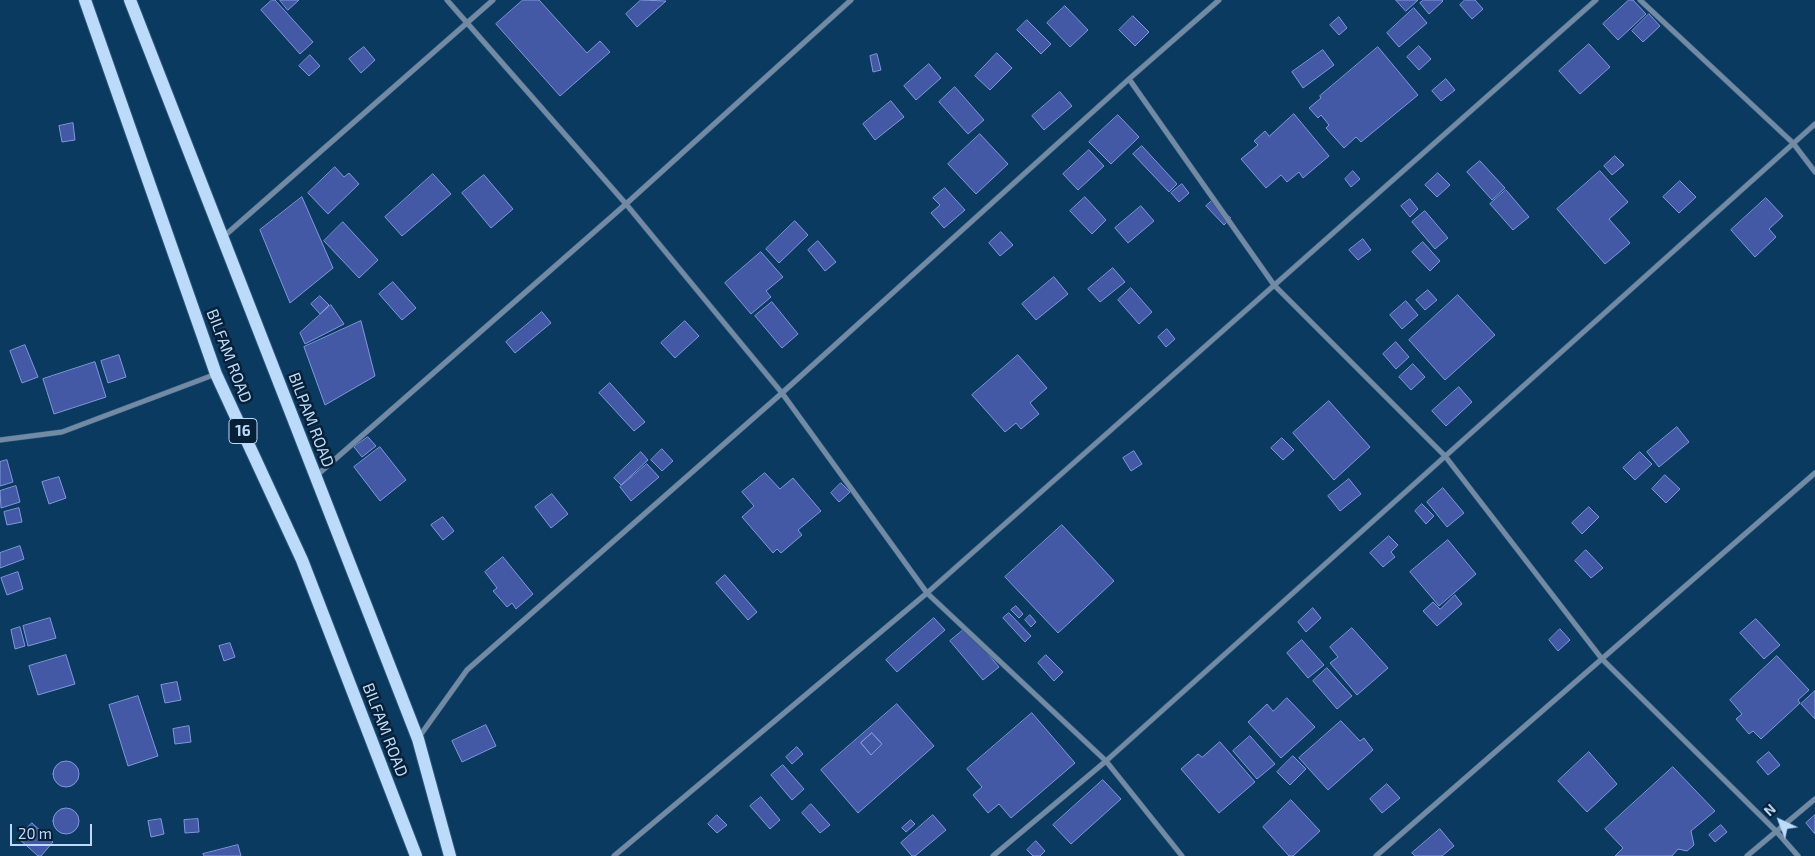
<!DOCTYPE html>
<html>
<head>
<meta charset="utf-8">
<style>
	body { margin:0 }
	#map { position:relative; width:1815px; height:856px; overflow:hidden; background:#0b3a61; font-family:"Exo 2",sans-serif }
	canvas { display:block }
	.north { position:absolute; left:1755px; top:796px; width:50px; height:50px; -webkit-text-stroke:4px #082037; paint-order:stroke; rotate:317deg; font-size:14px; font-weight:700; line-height:20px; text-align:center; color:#bddbf9 }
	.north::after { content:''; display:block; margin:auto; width:18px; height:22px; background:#bddbf9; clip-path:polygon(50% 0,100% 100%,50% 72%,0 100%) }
	.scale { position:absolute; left:10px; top:824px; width:82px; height:22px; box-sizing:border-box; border:2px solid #bddbf9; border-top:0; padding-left:6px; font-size:15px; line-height:18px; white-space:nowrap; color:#bddbf9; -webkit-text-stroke:4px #082037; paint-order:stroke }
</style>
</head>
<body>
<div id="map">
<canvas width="1815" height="856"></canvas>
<div class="north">N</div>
<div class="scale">20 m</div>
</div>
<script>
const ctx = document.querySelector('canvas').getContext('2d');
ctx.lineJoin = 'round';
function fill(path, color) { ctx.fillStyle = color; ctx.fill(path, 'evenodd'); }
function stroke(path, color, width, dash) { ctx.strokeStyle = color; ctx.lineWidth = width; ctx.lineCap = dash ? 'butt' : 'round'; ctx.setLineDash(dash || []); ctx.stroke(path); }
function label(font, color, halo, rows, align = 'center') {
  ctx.font = font + ' "Exo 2",sans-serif'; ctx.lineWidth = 5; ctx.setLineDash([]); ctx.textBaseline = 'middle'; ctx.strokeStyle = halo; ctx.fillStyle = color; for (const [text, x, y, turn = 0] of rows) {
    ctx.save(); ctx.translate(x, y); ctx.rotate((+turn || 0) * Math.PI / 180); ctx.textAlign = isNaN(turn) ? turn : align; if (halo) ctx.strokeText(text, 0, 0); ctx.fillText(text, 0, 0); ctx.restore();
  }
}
const building = new Path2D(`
	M272,0h3l38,42 -13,12 -39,-44z
	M280,0h19l-11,10z
	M523,0h16l48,53 13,-12 10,11 -50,44 -64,-72z
	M641,0l25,1 -29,26 -11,-13z
	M1396,0h22l-12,11z
	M1424,0h18l1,1 -14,13 -9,-11z
	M1465,0h10l8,9 -11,10 -12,-14z
	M1629,0h4l13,14 -28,26 -15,-16z
	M1065,6l23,24 -18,17 -23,-24z
	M1414,8l13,15 -28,24 -12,-14z
	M1649,14l11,12 -17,16 -11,-11z
	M1133,16l16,16 -14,14 -16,-16z
	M1339,17l8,11 -8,7 -9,-10z
	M1027,20l24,24 -10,10 -24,-24z
	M1589,44l21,23 -30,27 -21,-23z
	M1419,46l12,13 -12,11 -12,-13z
	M364,47l11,13 -14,13 -12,-14z
	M1378,47l40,48 -57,47 -5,-5 -12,11 -18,-20 3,-3 -8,-10 -3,3 -9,-10 12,-10 -1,-2z
	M1323,50l11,15 -31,23 -11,-16z
	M997,53l15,15 -22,22 -15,-14z
	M877,54l4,16 -8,2 -3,-16z
	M310,55l10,11 -11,10 -10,-10z
	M929,64l12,14 -25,22 -12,-14z
	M1446,79l9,11 -14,11 -9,-10z
	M955,87l29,33 -16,14 -29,-32z
	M1060,92l12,14 -28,24 -12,-14z
	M891,101l13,16 -29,23 -12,-16z
	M1294,114l35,42 -26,22 -4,-6 -12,10 -6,-7 -15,13 -25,-29 17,-14 -4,-4 11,-10 4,5z
	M1118,115l21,22 -28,27 -22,-22z
	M73,123l2,17 -13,2 -3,-16z
	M980,134l28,30 -32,30 -28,-30z
	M1142,146l35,38 -8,8 -36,-38z
	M1089,150l15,16 -26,24 -15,-16z
	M1615,156l9,9 -12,10 -8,-9z
	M1480,161l25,27 -13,12 -25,-28z
	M335,167l9,10 5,-4 10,11 -31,30 -20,-21z
	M1353,171l7,8 -9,8 -6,-8z
	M1600,171l28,31 -19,17 21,24 -25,21 -48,-55z
	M1438,173l12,12 -13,12 -12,-12z
	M433,174l18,20 -49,42 -17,-19z
	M484,175l29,34 -22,19 -29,-35z
	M1680,181l16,16 -17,16 -16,-16z
	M1182,184l7,9 -10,9 -8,-9z
	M945,188l20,22 -21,18 -13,-15 9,-8 -7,-7z
	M1506,190l23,27 -16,13 -23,-26z
	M302,197l31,71 -43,35 -30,-73z
	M1085,197l21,23 -14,14 -22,-23z
	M1766,198l17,18 -14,13 7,8 -21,20 -24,-27z
	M1410,199l8,10 -8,8 -9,-11z
	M1213,200l18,18 -7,7 -18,-19z
	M1141,206l13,15 -26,22 -13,-15z
	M1425,211l23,27 -13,11 -23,-27z
	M795,221l13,14 -29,28 -13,-14z
	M343,222l35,38 -19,18 -35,-37z
	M1001,232l12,13 -13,11 -11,-13z
	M1363,239l8,11 -13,10 -9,-10z
	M818,241l18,21 -11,9 -17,-21z
	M1423,242l17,19 -10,10 -18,-19z
	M761,252l22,25 -17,14 5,6 -20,17 -26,-31z
	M1113,268l12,14 -25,20 -12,-13z
	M1054,277l14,17 -32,26 -14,-16z
	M393,282l23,26 -14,12 -23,-26z
	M1131,288l21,24 -13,12 -21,-24z
	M1428,290l9,10 -12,10 -9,-10z
	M1458,295l37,40 -50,45 -36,-40z
	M320,296l9,9 -9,9 -9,-10z
	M1406,301l12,14 -16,14 -12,-14z
	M772,302l26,32 -16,14 -27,-32z
	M331,305l13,19 -39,20 -5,-11z
	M542,312l9,11 -36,30 -9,-11z
	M361,321l14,55 -50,29 -21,-58z
	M685,321l14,15 -24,22 -14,-15z
	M1167,329l8,10 -9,8 -8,-10z
	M1396,342l13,15 -13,12 -13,-15z
	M25,345l13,32 -16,6 -12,-32z
	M119,355l7,22 -18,6 -7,-22z
	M1018,355l29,33 -17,15 9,11 -18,15 -5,-6 -11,9 -33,-37z
	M95,362l11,35 -52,17 -11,-35z
	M1413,364l12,13 -14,13 -12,-13z
	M610,383l35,39 -11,9 -35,-38z
	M1459,387l13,15 -26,24 -14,-15z
	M1329,401l41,46 -36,33 -41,-47z
	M1677,427l12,15 -30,25 -12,-15z
	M368,437l8,9 -14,11 -8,-10z
	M1282,438l12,12 -11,10 -12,-12z
	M380,447l26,33 -26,21 -26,-34z
	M662,449l11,12 -11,10 -11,-11z
	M1134,451l8,13 -11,7 -8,-13z
	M641,452l7,8 -27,25 -7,-7z
	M1640,452l12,12 -17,16 -12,-12z
	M7,460l6,22 -13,4v-24z
	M647,464l12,13 -28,24 -11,-14z
	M765,473l15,16 13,-11 28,33 -23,19 4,5 -21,18 -4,-4 -4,4 -31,-36 12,-11 -12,-14z
	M1665,475l15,14 -14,14 -14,-14z
	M59,477l7,21 -17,6 -7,-22z
	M1349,479l12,15 -21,17 -12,-15z
	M841,483l9,9 -11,10 -8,-9z
	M16,486l4,16 -19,6 -1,-17z
	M1443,488l21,25 -17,14 -20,-25z
	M552,494l16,20 -17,14 -16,-21z
	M1422,504l12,12 -8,8 -11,-13z
	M1589,507l10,10 -17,17 -10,-11z
	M19,508l3,14 -15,3 -3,-13z
	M443,517l11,14 -11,9 -12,-15z
	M1062,525l52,56 -56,52 -53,-56z
	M1389,536l9,9 -7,7 4,5 -12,10 -13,-14z
	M1448,540l28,34 -37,32 -29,-34z
	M20,546l4,13 -24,9v-15z
	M1586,550l17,18 -12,10 -16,-17z
	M503,557l30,37 -17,15 -4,-6 -5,4 -14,-16 4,-3 -12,-16z
	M18,572l5,17 -16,6 -6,-17z
	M725,575l32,37 -9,8 -32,-37z
	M1455,595l7,9 -25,22 -14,-15 10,-9 7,7z
	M1016,606l7,8 -4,4 -8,-8z
	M1313,608l8,10 -15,14 -8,-10z
	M1009,613l22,23 -6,6 -22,-24z
	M1030,615l6,7 -5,5 -6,-7z
	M50,618l6,20 -28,8 -5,-20z
	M934,618l11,12 -48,42 -11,-12z
	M1756,619l24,26 -16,14 -24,-26z
	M20,627l5,19 -10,3 -4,-19z
	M966,628l33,39 -16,13 -33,-39z
	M1352,628l36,40 -31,27 -27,-32 8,-6 -8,-10z
	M1560,629l10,11 -12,11 -9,-11z
	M1302,640l22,25 -16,13 -21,-25z
	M230,643l5,14 -11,4 -5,-15z
	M66,655l9,29 -37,11 -9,-29z
	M1046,655l17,17 -9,9 -16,-18z
	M1777,656l32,34 -11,10 2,3 -39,36 -8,-8 -4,3 -13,-15 6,-5 -12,-14z
	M1327,668l25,28 -15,13 -24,-28z
	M177,682l4,18 -16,3 -4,-18z
	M1815,691v28l-14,-15z
	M138,696l20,60 -30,10 -19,-61z
	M1287,698l28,29 -34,31 -33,-36 19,-18 6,7z
	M897,704l37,42 -76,67 -37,-43zM872,733l10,11 -11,11 -10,-12z
	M1032,713l43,50 -64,55 -12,-14 -11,9 -15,-18 9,-8 -15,-18z
	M1341,721l19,20 4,-3 9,12 -45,40 -29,-32z
	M486,725l10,21 -34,16 -10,-21z
	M189,726l2,16 -16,2 -2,-15z
	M872,733l10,11 -11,11 -10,-12z
	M1250,736l25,28 -18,15 -24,-28z
	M1220,742l35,40 -36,31 -38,-44 17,-15 4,3z
	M797,747l6,7 -11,10 -6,-7z
	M1589,752l28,32 -30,28 -29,-31z
	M1769,752l11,13 -12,10 -11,-13z
	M1293,756l13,13 -16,16 -13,-13z
	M53 774a13 13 0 1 1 26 0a13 13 0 1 1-26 0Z
	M783,765l21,24 -12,11 -21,-25z
	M1673,767l42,44 -24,20 3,14 -7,6 -9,-2 -6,7h-57l8,-8 -18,-19z
	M1103,780l18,19 -50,45 -18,-19z
	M1387,784l13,14 -18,15 -12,-14z
	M761,797l19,23 -10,9 -20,-23z
	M1291,800l29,31 -27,25h-4l-26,-29z
	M811,804l19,21 -10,8 -18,-20z
	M53 821a13 13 0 1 1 26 0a13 13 0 1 1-26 0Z
	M717,815l10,10 -10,8 -9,-9z
	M933,815l13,15 -31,26h-3l-11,-13z
	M1815,815v19l-9,-11z
	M161,819l3,15 -13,3 -3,-16z
	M198,819l1,13 -14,1 -1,-13z
	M911,820l4,4 -9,8 -4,-4z
	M32,823l21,19 -12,14h-3l-20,-18z
	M1721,825l6,7 -12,10 -6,-7z
	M1440,829l14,17 -12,10h-27l-3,-3z
	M1036,841l9,10 -5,5h-7l-6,-6z
	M238,845l3,11h-37l-1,-2z`);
const minor = new Path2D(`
	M447,0l179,204 156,189 145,200 179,168 76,95
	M1640,0l153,143 22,29
	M1129,79l145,206 171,171 157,203 174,172 22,25
	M222,238l271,-238
	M0,440l62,-8 154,-58
	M316,476l310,-272 225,-204
	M419,737l48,-67 315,-277 347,-314 90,-79
	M614,856l313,-263 669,-593
	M993,856l113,-95 709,-637
	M1376,856l439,-383
	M1747,856l68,-57`);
const primary = new Path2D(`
	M85,0l131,374 86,186 114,296
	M130,0l288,739 32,117`);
const shields = [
	[243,431,28]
];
const shieldNames = [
	["16",243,431]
];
const streetNames = [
	["BILFAM ROAD",229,356,69],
	["BILPAM ROAD",311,420,69],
	["BILFAM ROAD",385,730,69]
];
fill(building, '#4359a6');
stroke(building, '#8097dc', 1);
stroke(minor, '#2b577c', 6);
stroke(primary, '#2b577c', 14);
stroke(minor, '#728aa3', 5);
stroke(primary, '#bcdaf9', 12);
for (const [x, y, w] of shields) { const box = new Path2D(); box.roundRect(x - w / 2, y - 12.5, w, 25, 4); ctx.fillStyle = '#082037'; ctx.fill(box); stroke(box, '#bddbf9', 1); }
label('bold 15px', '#bddbf9', null, shieldNames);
label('16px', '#bddbf9', '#082037', streetNames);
</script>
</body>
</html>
